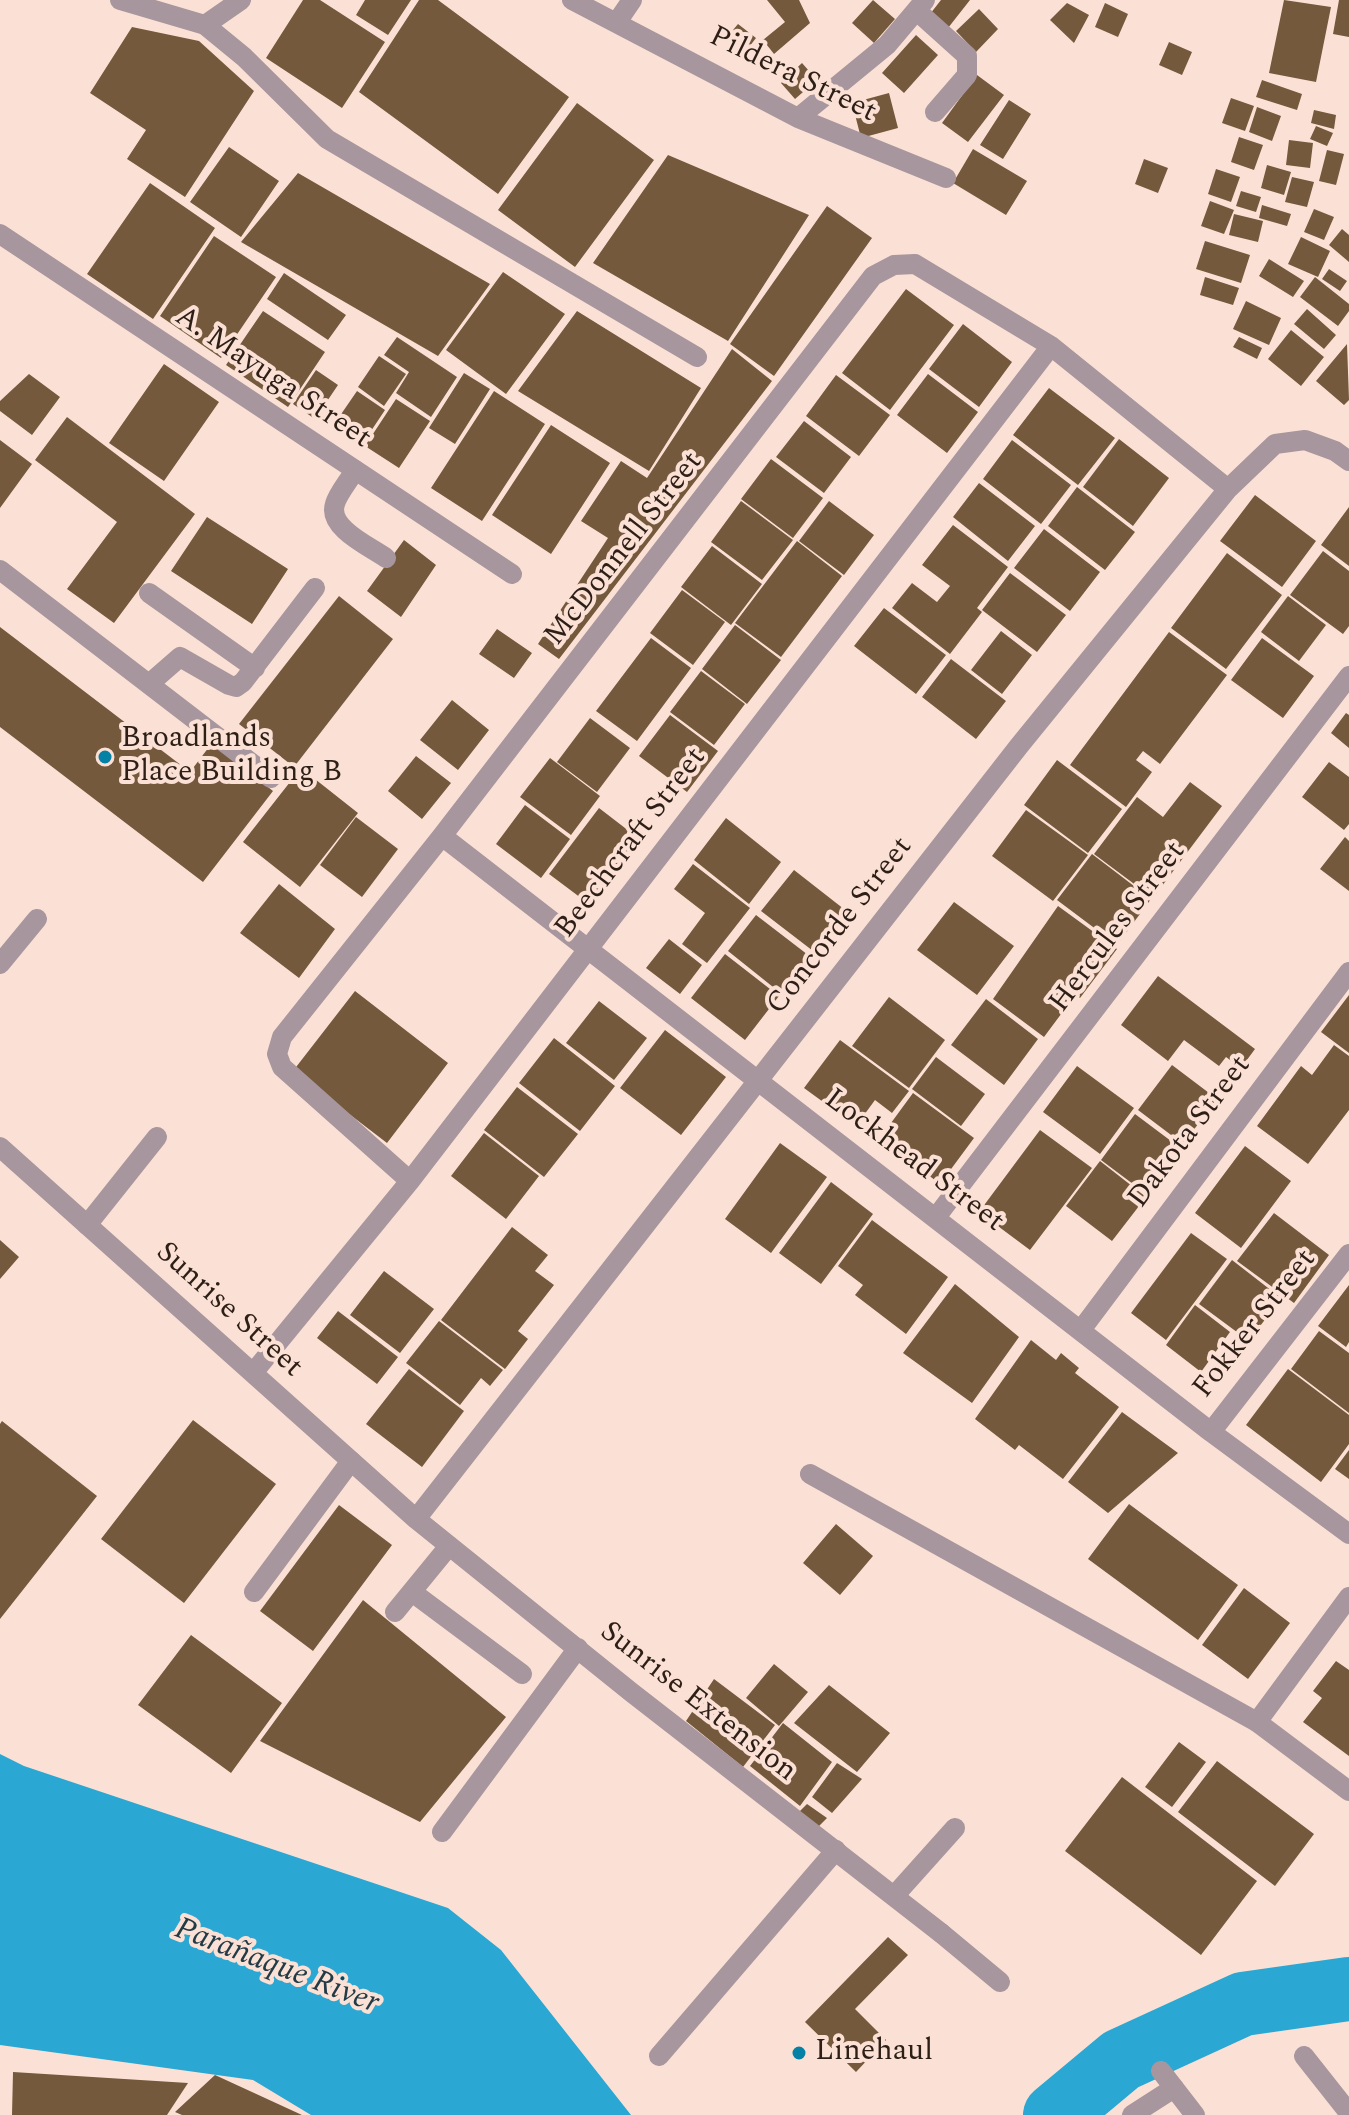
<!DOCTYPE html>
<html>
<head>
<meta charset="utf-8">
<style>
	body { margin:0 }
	canvas { display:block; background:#fbe1d5 }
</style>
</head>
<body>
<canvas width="1349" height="2115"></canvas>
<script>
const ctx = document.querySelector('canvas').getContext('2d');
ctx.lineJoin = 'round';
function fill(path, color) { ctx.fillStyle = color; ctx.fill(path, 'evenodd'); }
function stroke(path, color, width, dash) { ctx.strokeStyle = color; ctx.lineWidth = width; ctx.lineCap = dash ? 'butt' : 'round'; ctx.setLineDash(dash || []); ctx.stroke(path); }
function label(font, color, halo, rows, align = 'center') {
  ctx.font = font + ' Spectral,serif'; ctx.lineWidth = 8; ctx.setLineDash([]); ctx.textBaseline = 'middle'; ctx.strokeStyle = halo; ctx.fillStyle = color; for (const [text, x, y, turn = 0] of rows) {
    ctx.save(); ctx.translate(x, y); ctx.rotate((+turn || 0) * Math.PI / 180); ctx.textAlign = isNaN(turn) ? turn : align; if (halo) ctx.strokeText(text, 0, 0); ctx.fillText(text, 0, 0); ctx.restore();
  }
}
const water = new Path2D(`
	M0,1754l24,12 424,142 53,42 130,165h-320l-58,-35 -253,-35z`);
const river = new Path2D(`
	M1055,2115l66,-55 122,-56 106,-15`);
const building = new Path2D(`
	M303,0h17l65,42 -43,66 -76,-50z
	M365,0h46l-23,35 -32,-20z
	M419,0h19l131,97 -71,97 -139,-102z
	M767,0h32l11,23 -36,31 -11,-14 22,-18z
	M873,0l22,19 -21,24 -22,-20z
	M941,0h29l-22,28 -18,-14z
	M1284,0l47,7 -15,75 -47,-9z
	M1339,0h10v37l-16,-3z
	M1067,3l22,12 -15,28 -24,-23z
	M1105,3l23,11 -10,23 -23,-10z
	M979,9l19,20 -22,23 -20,-21z
	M738,24l18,14 -10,13 -18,-15z
	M132,27l67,14 55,50 -69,106 -58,-38 19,-29 -56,-37z
	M916,35l22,20 -34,38 -22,-20z
	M1169,42l23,10 -10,23 -23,-10z
	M802,63l15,17 -22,19 -14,-16z
	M977,75l27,20 -36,47 -26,-19z
	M1262,80l40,14 -5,16 -41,-13z
	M889,93l9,35 -37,10 -9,-35z
	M1231,98l23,8 -9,25 -23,-8z
	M1009,100l22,14 -28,45 -23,-14z
	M577,103l77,57 -79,107 -77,-57z
	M1257,107l24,9 -9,25 -23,-9z
	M1314,110l22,5 -2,14 -23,-6z
	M1316,126l17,7 -6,13 -17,-7z
	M1239,137l24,8 -9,25 -23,-8z
	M1289,140l24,3 -3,25 -24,-3z
	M229,147l50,34 -38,56 -51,-35z
	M973,149l54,32 -21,34 -53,-32z
	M1327,150l17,4 -8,31 -17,-4z
	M668,155l141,60 -81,126 -135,-78z
	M1144,159l24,9 -10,25 -23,-9z
	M1267,165l24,7 -7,23 -23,-7z
	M1216,169l24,8 -9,25 -23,-8z
	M298,173l192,111 -52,72 -197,-114z
	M1292,177l22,5 -7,25 -22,-5z
	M150,183l65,45 -62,91 -66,-45z
	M1241,191l20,6 -5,15 -20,-6z
	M1210,201l24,9 -10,24 -23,-8z
	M1262,205l29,9 -4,12 -28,-8z
	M827,206l45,32 -98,138 -44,-32z
	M1314,209l20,8 -10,23 -20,-8z
	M1234,214l29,7 -5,21 -29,-7z
	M1342,229l7,6v27l-20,-17z
	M214,236l62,41 -55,81 -61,-42z
	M1301,237l29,14 -12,26 -30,-13z
	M1205,241l45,14 -9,28 -45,-14z
	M1269,259l35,22 -11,16 -34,-21z
	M1329,269l18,12 -7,10 -18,-12z
	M503,272l62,42 -59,80 -60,-44z
	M284,273l62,42 -18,25 -61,-41z
	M1205,277l34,11 -6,17 -33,-10z
	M1315,277l34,27v7l-11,15 -38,-29z
	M906,289l48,36 -64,85 -48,-37z
	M1246,301l35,17 -12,27 -36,-16z
	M1307,309l29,26 -12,14 -30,-25z
	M263,311l62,41 -37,55 -62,-42z
	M577,311l124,77 -52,83 -131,-80z
	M963,324l49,38 -33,45 -50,-38z
	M1291,330l33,27 -23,29 -33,-27z
	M397,337l60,40 -26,40 -35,-24 13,-21 -25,-17z
	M1239,337l23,11 -5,11 -24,-12z
	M1347,344l2,56 -5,5 -28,-24z
	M732,349l40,32 -213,278 -21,-15 70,-106 -27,-17 40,-60 26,17z
	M379,356l27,18 -22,32 -26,-19z
	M164,364l55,38 -55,79 -55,-38z
	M316,370l22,15 -23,34 -22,-15z
	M464,373l26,16 -35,55 -26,-16z
	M29,374l31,23 -28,38 -32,-24v-10z
	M928,374l50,38 -31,41 -50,-38z
	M836,375l54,40 -31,41 -53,-40z
	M1049,388l66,50 -37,47 -65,-50z
	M357,391l28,19 -22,33 -28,-20z
	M494,391l51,33 -63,97 -51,-33z
	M396,399l34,22 -31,47 -34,-22z
	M67,417l128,97 -81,109 -47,-34 50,-67 -82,-62z
	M804,421l47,36 -27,36 -48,-36z
	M551,425l59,38 -59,91 -59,-39z
	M1119,439l50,39 -36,48 -50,-39z
	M0,440l32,24 -32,44z
	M1012,440l59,45 -30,39 -58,-45z
	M771,459l52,39 -30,40 -52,-39z
	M979,483l56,43 -27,35 -55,-44z
	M1077,487l58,45 -30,38 -57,-44z
	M1255,495l61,46 -34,46 -62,-46z
	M741,501l52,39 -31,40 -51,-38z
	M829,501l45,34 -30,40 -45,-34z
	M1349,507v59l-28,-21z
	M207,517l81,52 -36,55 -81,-53z
	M953,525l55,42 -31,41 5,4 -32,42 -58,-46 20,-25 25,19 13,-16 -28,-21z
	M1044,529l56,43 -30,39 -56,-43z
	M404,540l32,25 -35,52 -34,-26z
	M797,541l45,35 -61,81 -46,-34z
	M712,546l50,38 -31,41 -50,-38z
	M1323,551l26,20v55l-6,8 -53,-39z
	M1227,553l55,42 -56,74 -55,-41z
	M1010,573l56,42 -29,37 -55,-42z
	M682,590l43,32 -32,43 -43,-32z
	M339,596l54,43 -99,128 -55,-43z
	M1288,596l38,29 -27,36 -38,-29z
	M884,608l62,47 -30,39 -62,-48z
	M735,625l46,35 -34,44 -45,-35z
	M0,627l190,145 22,-29 61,48 -70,91 -203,-155z
	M497,629l35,24 -18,25 -35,-24z
	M1001,631l31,24 -30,39 -31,-24z
	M1169,632l58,43 -67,89 -17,-13 -7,9 16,12 -26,35 -56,-42z
	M651,638l40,30 -54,73 -41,-30z
	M1262,638l52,38 -31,42 -52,-38z
	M951,659l55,42 -30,38 -54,-42z
	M701,671l44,33 -31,41 -44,-33z
	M452,700l37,30 -31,40 -38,-30z
	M1346,713l3,2v33l-18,-15z
	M670,715l48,36 -31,41 -48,-36z
	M590,718l40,30 -33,44 -40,-30z
	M416,756l35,27 -29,36 -34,-28z
	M550,758l50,38 -29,39 -51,-38z
	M1057,760l65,49 -34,44 -64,-48z
	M1329,762l20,15v47l-5,6 -42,-33z
	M301,768l57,45 -58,74 -57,-45z
	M1190,782l32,24 -69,92 -59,-44 43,-57 26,20z
	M525,805l45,34 -29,39 -45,-34z
	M599,808l39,30 -49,66 -40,-30z
	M1026,810l62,45 -35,46 -61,-45z
	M356,817l42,32 -36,48 -42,-32z
	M726,818l55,44 -32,42 -55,-44z
	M1345,837l4,4v50l-29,-22z
	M1092,854l59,45 -34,46 -60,-45z
	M693,864l57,44 -43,55 -25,-19 23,-31 -31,-24z
	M794,870l55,43 -32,41 -56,-43z
	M279,884l56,45 -36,49 -59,-45z
	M954,902l60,44 -37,49 -60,-45z
	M1058,906l59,43 -37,49 -4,-4 -32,43 -51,-38z
	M756,915l56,43 -29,37 -55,-44z
	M669,939l33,26 -22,29 -34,-26z
	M725,954l54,42 -34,44 -54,-42z
	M1158,976l97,73 -14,19 -15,-11 -7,9 -35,-26 -16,21 -47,-36z
	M355,991l93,72 -61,80 -94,-72z
	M1349,995v58l-28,-21z
	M889,997l56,43 -36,48 -57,-42z
	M986,999l52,40 -34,46 -53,-40z
	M599,1001l48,37 -33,42 -48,-37z
	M665,1030l61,47 -45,58 -61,-47z
	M554,1038l61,48 -35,45 -61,-48z
	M840,1040l69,51 -17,22 -17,-13 -19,26 -52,-38z
	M1334,1045l15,11v54l-41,54 -51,-38 44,-60 11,9z
	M936,1057l49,37 -24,32 -49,-37z
	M1172,1065l45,34 -34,45 -45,-34z
	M1077,1066l57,42 -34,46 -57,-42z
	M517,1087l61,47 -34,43 -60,-47z
	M913,1093l61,45 -34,46 -60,-46z
	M1135,1114l44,33 -34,46 -44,-33z
	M1040,1130l52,38 -62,82 -51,-38z
	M484,1133l55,43 -33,43 -55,-43z
	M780,1143l47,34 -56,76 -46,-34z
	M1245,1146l46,35 -50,67 -46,-35z
	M1100,1161l46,36 -34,44 -46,-35z
	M831,1182l42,32 -52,70 -42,-31z
	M1274,1213l55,42 -35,48 -57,-42z
	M872,1220l76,57 -42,57 -51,-39 8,-10 -25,-19z
	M512,1227l36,28 -13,16 19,14 -36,46 10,8 -23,30 -64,-49z
	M1191,1233l36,26 -61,81 -35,-27z
	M0,1240l19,17 -19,22z
	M1232,1260l49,38 -32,43 -50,-37z
	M384,1271l50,38 -34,44 -50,-38z
	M955,1284l64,53 -47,66 -69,-50z
	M1349,1285v57l-3,5 -28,-21z
	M1195,1305l35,27 -29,40 -35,-27z
	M338,1311l60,46 -21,27 -60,-46z
	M439,1321l64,49 -13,16 -9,-8 -21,27 -54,-42z
	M1319,1331l30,22v60l-58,-44z
	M1031,1340l25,20 5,-7 18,15 -4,5 44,34 -56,72 -44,-34 -4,5 -40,-31z
	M409,1369l55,42 -42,56 -56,-43z
	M1288,1369l61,46v29l-28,38 -75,-57z
	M1122,1412l56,41 -70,60 -40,-31z
	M193,1420l83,64 -92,119 -83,-64z
	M2,1421l95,75 -97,123v-195z
	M1349,1450v29l-14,-10z
	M1129,1504l109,81 -40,55 -110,-81z
	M339,1505l53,40 -79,106 -53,-40z
	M836,1524l37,32 -33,39 -37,-32z
	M1244,1588l46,35 -42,56 -46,-34z
	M363,1600l143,117 -86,105 -160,-81z
	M191,1635l91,68 -51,70 -93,-68z
	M1336,1661l13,9v86l-46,-34 19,-24 -9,-7z
	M774,1664l34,28 -29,34 -33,-28z
	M714,1679l61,46 -32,42 -57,-46z
	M829,1685l61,48 -33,39 -63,-49z
	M783,1723l49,39 -32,44 -50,-40z
	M1179,1742l27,20 -34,45 -27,-20z
	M1217,1761l97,73 -39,52 -97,-74z
	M837,1763l25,16 -30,34 -20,-16z
	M1122,1777l135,104 -56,74 -136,-104z
	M807,1804l20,14 -10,10 -18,-16z
	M888,1937l20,18 -53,54 31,31 -30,32 -51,-50z
	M13,2072l175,11 -21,32h-155z
	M215,2075l87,40h-120l-7,-3z`);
const lane = new Path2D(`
	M205,25l36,-25
	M355,470c-6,11 -17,23 -20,34 -8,24 36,43 51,54
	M149,593l106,75
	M149,684l31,-27 49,28 7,2 7,-5 72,-94
	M0,964l37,-45
	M87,1225l70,-88
	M810,1474l447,248
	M254,1592l97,-131
	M412,1592l110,82
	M395,1612l54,-66
	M895,1895l60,-67
	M941,1933l59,49
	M659,2056l177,-206
	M1132,2115l42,-27`);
const street = new Path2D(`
	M120,0l85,25 39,32 83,82 370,218
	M572,0l226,118 148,60
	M917,11l50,45v19l-32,37
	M617,22l15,-22
	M798,118l89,-73 38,-45
	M0,234l512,340
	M0,570l271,208
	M442,836l769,596 138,102
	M0,1147l416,372 215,173 310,241
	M410,1181l-128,-114 -5,-13 5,-17 160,-201 431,-560 21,-11 21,-1 136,82 177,143
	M937,1216l412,-540
	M1081,1330l268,-358
	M253,1373l157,-192 641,-835
	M1211,1432l138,-178
	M416,1519l603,-773 209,-257 47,-45 30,-4 30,11 14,10
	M1349,1597l-92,125 92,69
	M442,1832l136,-184
	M1304,2056l45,57
	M1161,2071l34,44`);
const markers = [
	[105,757,8,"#0581a6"],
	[799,2053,8,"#0581a6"]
];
const streetNames = [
	["Pildera Street",792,76,26],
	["A. Mayuga Street",272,379,34],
	["McDonnell Street",625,550,-52],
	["Beechcraft Street",632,844,-53],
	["Concorde Street",841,927,-52],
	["Hercules Street",1119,928,-53],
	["Dakota Street",1191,1133,-53],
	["Lockhead Street",913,1162,37],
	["Sunrise Street",228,1311,42],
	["Fokker Street",1256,1325,-52],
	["Sunrise Extension",697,1703,38]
];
const poiNames = [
	["Broadlands",121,740],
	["Place Building B",121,774],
	["Linehaul",815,2053]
];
const waterNames = [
	["Parañaque River",276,1968,21]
];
fill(water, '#2ba7d3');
stroke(river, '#2ba7d3', 64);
fill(building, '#74593c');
stroke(lane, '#a8969e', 20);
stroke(street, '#a8969e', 20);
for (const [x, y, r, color] of markers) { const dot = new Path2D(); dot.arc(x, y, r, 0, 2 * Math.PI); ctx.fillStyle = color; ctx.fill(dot); stroke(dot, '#fbe1d5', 3); }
label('30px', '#2d1e16', '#fbe1d5', streetNames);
label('30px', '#2d1e16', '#fbe1d5', poiNames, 'left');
label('italic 32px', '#223b46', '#fbe1d5', waterNames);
</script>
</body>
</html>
